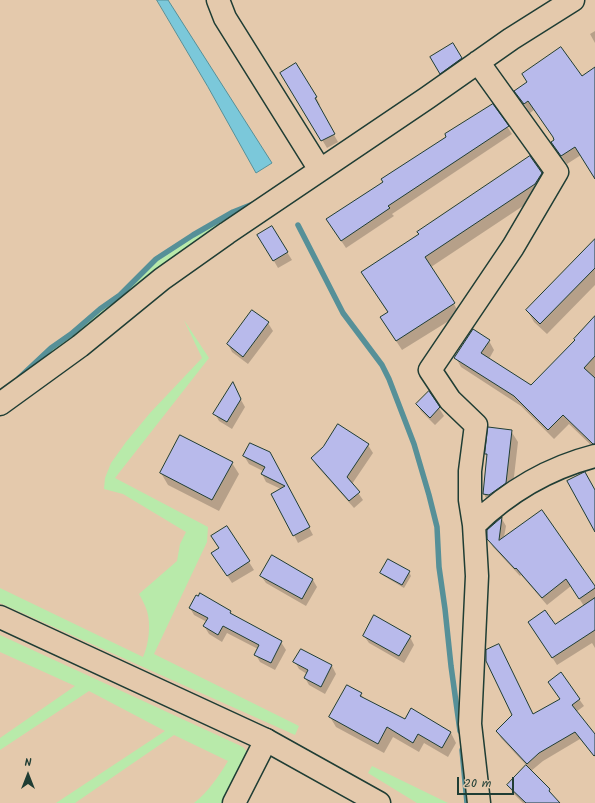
<!DOCTYPE html>
<html>
<head>
<meta charset="utf-8">
<style>
	body { margin:0 }
	#map { position:relative; width:595px; height:803px; overflow:hidden; background:#e4c9ac; font-family:Kalam,sans-serif }
	canvas { display:block }
	.north { position:absolute; left:8px; top:755px; width:40px; height:40px; -webkit-text-stroke:3px #e4c9ac; paint-order:stroke; rotate:0deg; font-size:11px; font-weight:700; line-height:16px; text-align:center; color:#1f3d34 }
	.north::after { content:''; display:block; margin:auto; width:14px; height:18px; background:#1f3d34; clip-path:polygon(50% 0,100% 100%,50% 72%,0 100%) }
	.scale { position:absolute; left:457px; top:777px; width:57px; height:18px; box-sizing:border-box; border:2px solid #1f3d34; border-top:0; padding-left:5px; font-size:12px; line-height:14px; white-space:nowrap; color:#1f3d34; -webkit-text-stroke:3px #e4c9ac; paint-order:stroke }
</style>
</head>
<body>
<div id="map">
<canvas width="595" height="803"></canvas>
<div class="north">N</div>
<div class="scale">20 m</div>
</div>
<script>
const ctx = document.querySelector('canvas').getContext('2d');
ctx.lineJoin = 'round';
function fill(path, color) { ctx.fillStyle = color; ctx.fill(path, 'evenodd'); }
function stroke(path, color, width, dash) { ctx.strokeStyle = color; ctx.lineWidth = width; ctx.lineCap = dash ? 'butt' : 'round'; ctx.setLineDash(dash || []); ctx.stroke(path); }
const green = new Path2D(`
	M263,202l-243,177 32,-29 69,-54 36,-36 37,-24 40,-23z
	M184,320l25,38 -94,120 93,49 -1,15 -53,112 145,72 -4,9 -295,-132v-15l143,69c6,-13 8,-33 4,-46 -2,-6 -5,-12 -8,-17l38,-33 3,-17 6,-12 -63,-38 -19,-5 1,-11 6,-15 15,-21 24,-29 52,-55z
	M0,635l243,112 4,5 1,10 -18,35 -8,6h-28c15,-12 24,-26 34,-42l-54,-26 -99,68h-19l109,-72 -76,-40 -89,59v-12l75,-52 -75,-34z
	M372,766l76,37h-31l-49,-30z`);
const water = new Path2D(`
	M157,0h11l104,163 -16,10 -48,-86z`);
const shadow = new Path2D(`
	M595,31v12l-5,-9z
	M453,45l12,21 -20,15 -14,-23z
	M282,73l34,24 4,8 -2,1 20,36 -11,6z
	M516,91l79,2v85l-14,-23 -14,9 -15,-21 3,-4 -21,-29 -4,3z
	M493,105l19,29 -120,80 2,2 -48,32 -14,-21 52,-45z
	M541,173l6,10 -6,11 -110,73 29,47 -58,36 -15,-23 1,-14 -20,-31 52,-48z
	M263,242l24,10 5,8 -14,8z
	M595,252v33l-48,49 -13,-12 -7,-12z
	M253,311l15,12 5,8 -25,33 -16,-12 -4,-8z
	M595,317v132l-26,-25 -15,15 -33,-33 -60,-39 -5,-9 33,-17 5,9 -5,9 43,27 44,-45z
	M232,384l13,23 -13,22 -13,-8 -4,-7z
	M429,392l15,24 -9,9 -14,-14 -4,-7z
	M338,425l30,20 5,8 -21,31 11,16 -9,8 -38,-43 -4,-7 12,-11z
	M511,431l7,11 -6,52 -22,12 -6,-12 4,-36 -2,-4z
	M244,456l30,5 39,74 -15,8 -4,-8 -13,-46 -15,-7 -4,-8 1,-3 -14,-7z
	M232,463l7,11 -20,37 -51,-26 -7,-12z
	M502,519l4,7 -2,11 91,51v60l-3,-5 -35,22 -23,-36 20,-3 30,-20 -13,-20 -24,19 -26,-30 -1,1 -27,-29 -5,-8z
	M227,527l27,43 -22,13 -15,-23z
	M272,557l41,23 4,7 -11,19 -40,-23 -5,-7z
	M409,572l2,4 -7,12 -20,-12 -3,-3z
	M200,594l30,18 3,4 48,26 5,8 -11,20 -15,-8 -4,-7 2,-6 -31,-16 -5,9 -13,-8 -5,-8 3,-4 -13,-7 -4,-7z
	M364,636l46,1 4,8 -10,18 -35,-20z
	M301,650l31,16 4,8 -11,20 -16,-9 -4,-7 2,-4 -8,-5 -4,-7z
	M549,682l30,17 5,7 -8,6 19,24v21l-15,-18 -37,22 -12,10 18,19 10,13h-36l-10,-10 -5,-8 19,-19 -26,-28 -4,-7 36,-15 28,-16z
	M361,694l3,5 41,22 7,-11 39,23 5,10 -8,14 -24,-14 -5,9 -26,-15 -9,16 -48,-26 -6,-10z`);
const stream = new Path2D(`
	M298,225l45,88 39,52 7,14 25,65 15,51 8,32 2,40 6,42 6,57 9,65
	M19,378l32,-30 20,-14 29,-25 20,-14 36,-36 37,-24 40,-23 20,-8
	M462,750l5,53`);
const building = new Path2D(`
	M453,43l9,15 -22,16 -10,-17z
	M561,47l21,29 13,-9v112l-20,-32 -14,9 -10,-14 3,-2 -1,-3 -25,-36 -4,3 -10,-13 13,-9 -5,-8z
	M296,63l21,34 -2,1 20,36 -14,7 -41,-68z
	M493,104l16,22 -121,80 2,2 -49,33 -15,-22 57,-37 -2,-3 65,-42 -1,-3z
	M530,156l12,17 -7,11 -110,73 30,46 -59,38 -16,-24 8,-5 -27,-40 58,-38 -2,-2z
	M272,226l16,26 -15,9 -16,-26z
	M595,239v29l-55,56 -14,-14z
	M252,310l17,12 -26,35 -16,-13z
	M595,316v40l-11,12 11,10v66h-2l-30,-29 -15,15 -34,-34 -60,-38 19,-29 17,11 -9,13 50,32 44,-45 -1,-1z
	M233,382l8,17 -14,23 -14,-8z
	M429,391l11,16 -10,11 -14,-14z
	M338,424l31,20 -22,33 13,15 -11,9 -38,-43 12,-11z
	M488,427l24,3 -6,53 -17,12 -6,-1 4,-40h-2z
	M180,435l53,27 -21,38 -52,-27z
	M250,443l20,9 40,75 -17,9 -22,-42 14,-8 -24,-12 4,-7 -22,-11z
	M585,472l10,18v42l-28,-51z
	M542,510l53,76v2l-16,11 -13,-20 -24,19 -26,-30 -1,1 -28,-30v-9l15,-13 -3,23z
	M227,526l23,35 -23,15 -16,-23 8,-5 -8,-12z
	M272,555l41,24 -11,20 -42,-23z
	M388,559l22,12 -8,14 -22,-12z
	M200,593l31,18 -1,2 52,28 -11,22 -17,-8 5,-10 -36,-19 -5,9 -15,-9 5,-8 -19,-10 7,-13 2,1z
	M595,598v32l-43,28 -24,-36 17,-12 10,14z
	M374,615l37,21 -12,20 -36,-20z
	M499,644l34,70 27,-15 -12,-17 13,-10 19,27 -8,6 23,29v21l-1,1 -19,-24 -36,21 -12,11 -31,-33 16,-16 -26,-54v-11z
	M301,649l31,16 -11,22 -17,-9 4,-8 -15,-8z
	M347,685l15,8 -2,3 45,23 6,-11 40,24 -9,16 -24,-14 -5,9 -26,-16 -9,17 -49,-27z
	M526,765l24,24 -1,2 11,12h-34l-19,-18z`);
const minor = new Path2D(`
	M218,0l7,18 95,152
	M0,404l80,-58 82,-67 65,-46 200,-135 84,-59 62,-39
	M474,525l-4,-25v-29l6,-46 -26,-25 -20,-30 83,-123 44,-75 -79,-110
	M234,803l32,-63
	M479,803l-9,-79 7,-148 -3,-51c35,-34 74,-57 121,-69`);
const major = new Path2D(`
	M0,617l266,123 113,63`);
fill(green, '#b8eaaa');
fill(water, '#7bc8da');
stroke(water, '#569098', 1);
fill(shadow, '#0003');
stroke(stream, '#569098', 5.5);
fill(building, '#b8baeb');
stroke(building, '#1f3d34', 1);
stroke(minor, '#1f3d34', 25);
stroke(major, '#1f3d34', 25);
stroke(minor, '#e4c9ac', 22);
stroke(major, '#e4c9ac', 22);
</script>
</body>
</html>
